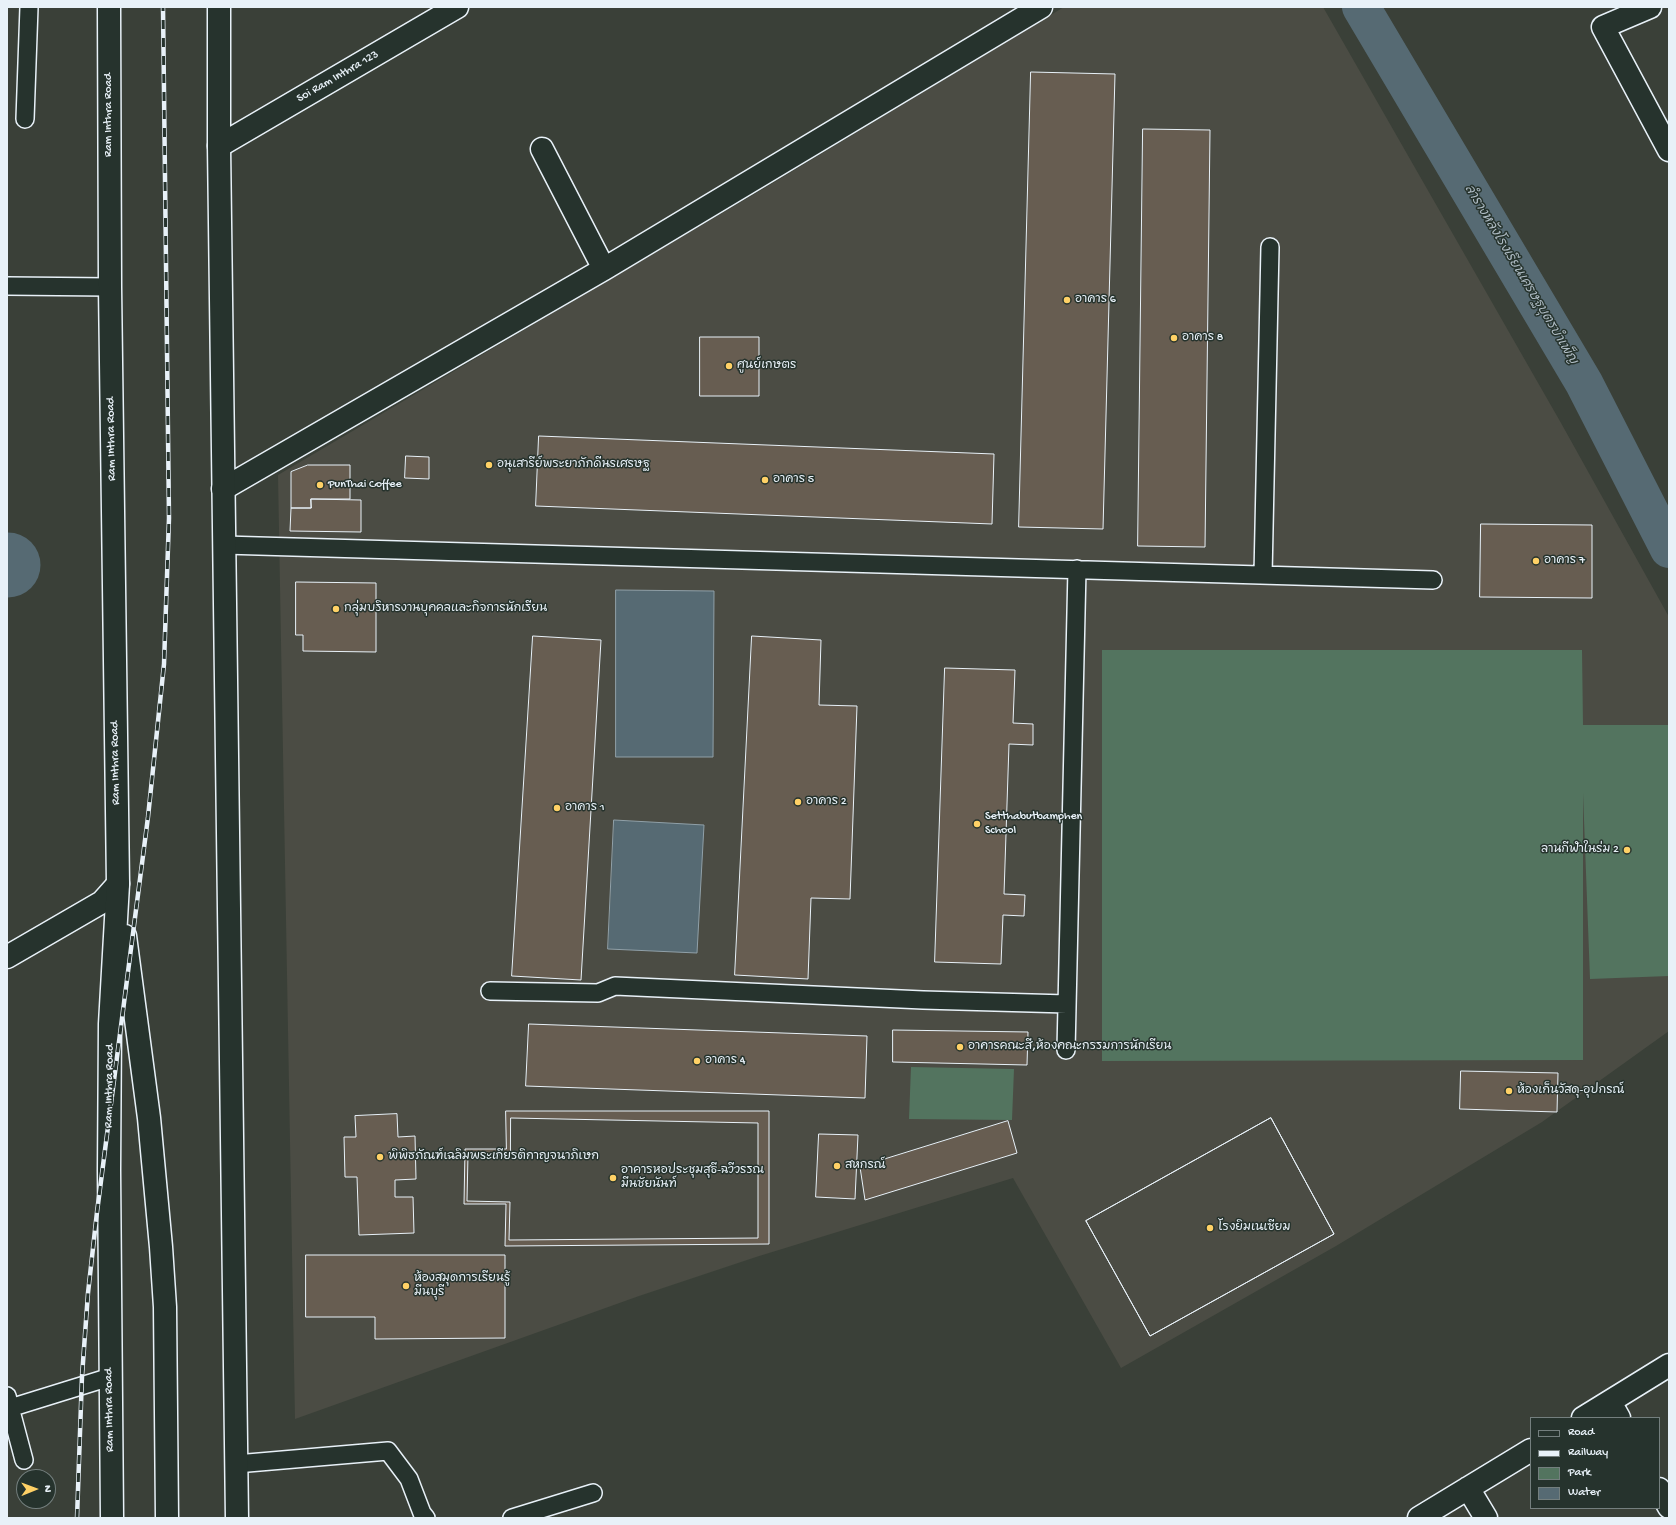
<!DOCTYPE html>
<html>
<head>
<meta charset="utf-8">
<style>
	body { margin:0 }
	#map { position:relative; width:1676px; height:1525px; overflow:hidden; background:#3a4038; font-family:"Gochi Hand",sans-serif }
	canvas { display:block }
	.frame { position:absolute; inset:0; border:8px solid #e8f1f8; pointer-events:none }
	.legend { position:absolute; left:1530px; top:1417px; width:130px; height:92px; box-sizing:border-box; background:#26332d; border:1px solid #747f7e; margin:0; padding:5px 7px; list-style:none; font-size:12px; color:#e8f1f8 }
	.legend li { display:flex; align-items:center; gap:8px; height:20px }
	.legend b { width:20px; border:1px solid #747f7e }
	.north { position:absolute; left:16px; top:1469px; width:40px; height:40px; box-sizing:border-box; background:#26332d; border:1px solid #747f7e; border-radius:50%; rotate:89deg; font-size:11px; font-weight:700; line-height:16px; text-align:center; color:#e8f1f8 }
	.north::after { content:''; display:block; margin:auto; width:14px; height:18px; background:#ffd166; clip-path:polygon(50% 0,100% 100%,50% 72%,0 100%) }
</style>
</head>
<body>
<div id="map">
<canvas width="1676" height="1525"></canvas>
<div class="frame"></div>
<ul class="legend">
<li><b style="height:5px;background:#26332d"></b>Road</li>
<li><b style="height:5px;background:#e8f1f8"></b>Railway</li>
<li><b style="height:11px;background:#53745f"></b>Park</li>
<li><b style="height:11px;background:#566a73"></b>Water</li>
</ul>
<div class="north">N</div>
</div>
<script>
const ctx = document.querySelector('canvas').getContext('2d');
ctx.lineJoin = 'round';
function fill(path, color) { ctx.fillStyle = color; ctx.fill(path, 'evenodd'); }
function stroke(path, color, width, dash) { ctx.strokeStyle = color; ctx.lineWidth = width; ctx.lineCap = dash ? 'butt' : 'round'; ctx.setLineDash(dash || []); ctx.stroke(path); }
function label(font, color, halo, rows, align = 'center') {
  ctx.font = font + ' "Gochi Hand","Playpen Sans Thai",sans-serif'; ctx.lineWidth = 3; ctx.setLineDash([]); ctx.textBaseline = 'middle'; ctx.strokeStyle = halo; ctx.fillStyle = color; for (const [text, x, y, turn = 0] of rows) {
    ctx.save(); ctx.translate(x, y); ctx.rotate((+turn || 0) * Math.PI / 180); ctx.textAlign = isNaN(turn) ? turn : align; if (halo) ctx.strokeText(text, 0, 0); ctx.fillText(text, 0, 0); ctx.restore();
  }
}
const built = new Path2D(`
	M1064,7h259l238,416 108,194v414l-127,91 -206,124 -215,122 -108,-190 -257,79 -117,39 -344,123 -17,-944 485,-286z`);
const green = new Path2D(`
	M1102,650h480l1,75h86v251l-79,3 -7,-186v267l-481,1z
	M911,1067l103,2 -2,51 -103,-1z`);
const water = new Path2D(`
	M616,590l98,1 -1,166h-97z
	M614,820l90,5 -7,128 -89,-4z`);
const canal = new Path2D(`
	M1361,7l223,376 85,166`);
const river = new Path2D(`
	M7,565h1`);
const building = new Path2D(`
	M1031,72l84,2 -12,455 -84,-2z
	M1143,129l67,1 -5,417 -67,-1z
	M700,337h59v59h-59z
	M539,436l455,18 -2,70 -456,-18z
	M406,456l23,1v22l-24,-1z
	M308,465h42v34h-39v9h-20v-36z
	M311,499l50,1v32l-71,-1 1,-23h20z
	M1481,524l111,1v73l-112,-1z
	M296,582l80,1v69l-73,-1v-16h-7z
	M533,636l68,4 -20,340 -69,-4z
	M752,636l69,4 -2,65 38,1 -7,193 -39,-1 -3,81 -73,-4z
	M945,668l70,2 -2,53 20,1v21l-24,-1 -5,150 21,1 -1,21 -21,-1 -2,49 -66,-2z
	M529,1024l338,12 -2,62 -339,-12z
	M893,1030l135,2 -1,33 -134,-3z
	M1461,1071l97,2 -1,39 -97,-3z
	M506,1111h263v133l-264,2 1,-42h-42l1,-55h41z
	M397,1114l1,23 17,-1 1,43 -21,1v17h18l1,36 -55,2 -2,-58h-12l-1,-40h12l-1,-21z
	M511,1118l247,5v115l-249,2 1,-38 -43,-1 1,-47 42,1z
	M1271,1118l63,116 -184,102 -64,-115z
	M1271,1118l63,116 -184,102 -64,-115z
	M1008,1121l9,32 -152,47 -5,-33z
	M819,1134l39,1 -3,64 -39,-2z
	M306,1255h199v83l-130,1v-22h-69z`);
const lane = new Path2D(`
	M25,119l4,-112
	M7,286l103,1
	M224,545l1209,35
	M1263,575l7,-328
	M490,991l108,2 17,-7 308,14 144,4
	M1066,1050l11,-481
	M7,1396l17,64
	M10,1408l100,-31
	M236,1464l152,-13 21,28 13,34 4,5
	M512,1518l81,-25`);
const street = new Path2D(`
	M1650,7l-47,20 66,123
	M219,146l238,-139
	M542,149l62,120
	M223,489l381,-220 437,-262
	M7,957l95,-55 16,-18
	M1610,1402l9,16
	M1583,1418l86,-53
	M1468,1488l18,30
	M1659,1489l10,18
	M1419,1518l112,-68`);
const highway = new Path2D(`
	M109,7l1,280 8,597 -8,140 -1,146 3,348
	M219,7v139l18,1372
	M125,936l24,182 12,129 4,60 2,211`);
const rail = new Path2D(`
	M77,1518l5,-142 6,-83 9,-81 51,-395 16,-153 5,-146 -6,-511`);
const markers = [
	[1067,300,4,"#ffd166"],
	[1174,338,4,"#ffd166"],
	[729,366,4,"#ffd166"],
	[489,465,4,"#ffd166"],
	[765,480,4,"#ffd166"],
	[320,485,4,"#ffd166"],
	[1536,561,4,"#ffd166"],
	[336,609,4,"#ffd166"],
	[798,802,4,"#ffd166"],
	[557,808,4,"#ffd166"],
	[977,824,4,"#ffd166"],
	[1627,850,4,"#ffd166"],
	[960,1047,4,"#ffd166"],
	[697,1061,4,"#ffd166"],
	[1509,1091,4,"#ffd166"],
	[380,1157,4,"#ffd166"],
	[837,1166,4,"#ffd166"],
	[613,1178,4,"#ffd166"],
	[1210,1228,4,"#ffd166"],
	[406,1286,4,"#ffd166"]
];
const streetNames = [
	["Soi Ram Inthra 123",338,77,-30],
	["Ram Inthra Road",109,115,-90],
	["Ram Inthra Road",112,439,-91],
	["Ram Inthra Road",116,763,-91],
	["Ram Inthra Road",110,1086,-89],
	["Ram Inthra Road",110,1410,-91]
];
const poiNames = [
	["อาคาร 6",1075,300],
	["อาคาร 8",1182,338],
	["ศูนย์เกษตร",737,366],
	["อนุเสารีย์พระยาภักดีนรเศรษฐ",497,465],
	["อาคาร 5",773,480],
	["PunThai Coffee",328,485],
	["อาคาร 7",1544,561],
	["กลุ่มบริหารงานบุคคลและกิจการนักเรียน",344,609],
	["อาคาร 2",806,802],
	["อาคาร 1",565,808],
	["Setthabutbamphen",985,817],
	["School",985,831],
	["ลานกีฬาในร่ม 2",1619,850,"right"],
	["อาคารคณะสี,ห้องคณะกรรมการนักเรียน",968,1047],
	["อาคาร 4",705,1061],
	["ห้องเก็นวัสดุ-อุปกรณ์",1517,1091],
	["พิพิธภัณฑ์เฉลิมพระเกียรติกาญจนาภิเษก",388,1157],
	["สหกรณ์",845,1166],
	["อาคารหอประชุมสุธี-ฉวีวรรณ",621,1171],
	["มีนชัยนันท์",621,1185],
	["โรงยิมเนเซียม",1218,1228],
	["ห้องสมุดการเรียนรู้",414,1279],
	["มีนบุรี",414,1293]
];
const waterNames = [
	["ลำรางหลังโรงเรียนเศรษฐบุตรบำเพ็ญ",1520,275,59]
];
fill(built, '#4b4c44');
fill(green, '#53745f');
fill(water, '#566a73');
stroke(water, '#90a0a8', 1);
stroke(canal, '#566a73', 38);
stroke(river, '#566a73', 65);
fill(building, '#675d51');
stroke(building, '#e8f1f8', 1);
stroke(lane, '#e8f1f8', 20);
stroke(street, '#e8f1f8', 25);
stroke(highway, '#e8f1f8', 25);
stroke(lane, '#26332d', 17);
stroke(street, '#26332d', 22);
stroke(highway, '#26332d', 22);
stroke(rail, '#e8f1f8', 4.5);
stroke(rail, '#26332d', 3, [9]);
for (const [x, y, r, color] of markers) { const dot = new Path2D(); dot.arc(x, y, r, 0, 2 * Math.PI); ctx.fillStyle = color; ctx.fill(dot); stroke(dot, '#26332d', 1.5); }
label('12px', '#e8f1f8', '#26332d', streetNames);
label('12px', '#e8f1f8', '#26332d', poiNames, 'left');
label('italic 13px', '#aebbc3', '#26332d', waterNames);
</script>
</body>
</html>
